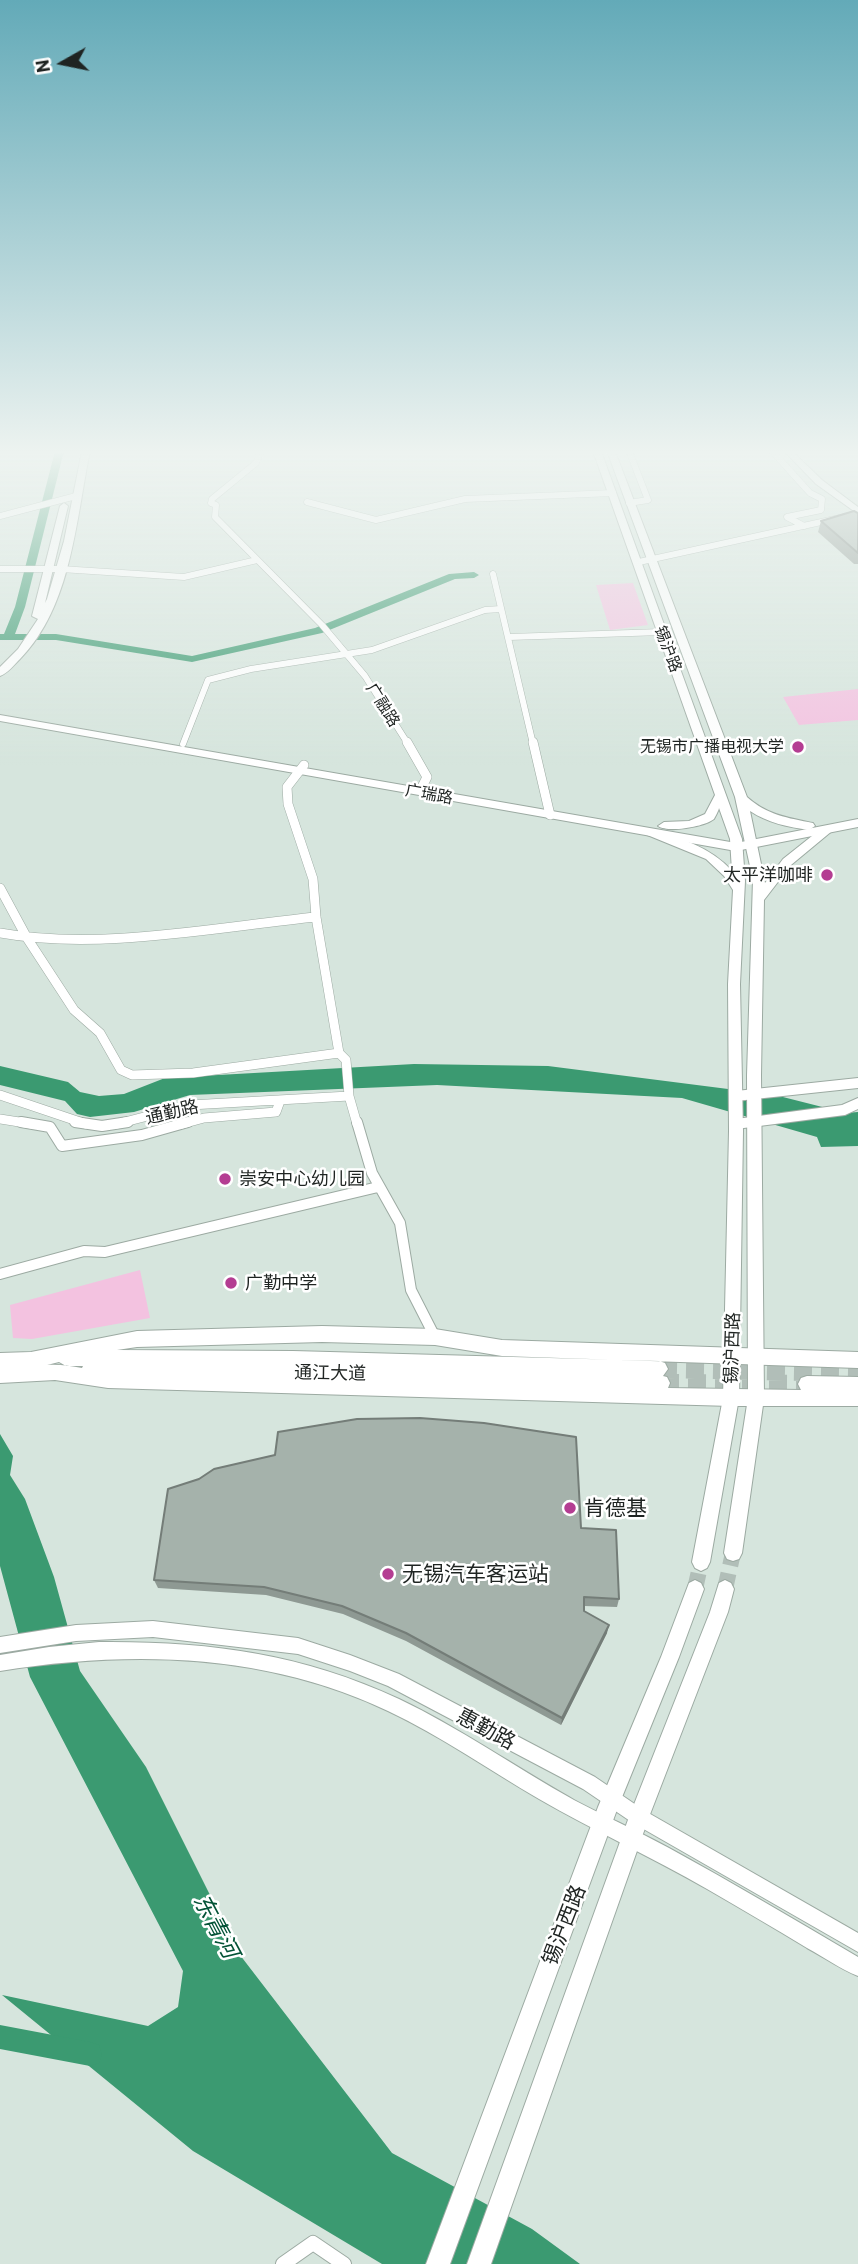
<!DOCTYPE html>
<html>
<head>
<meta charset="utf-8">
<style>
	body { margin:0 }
	#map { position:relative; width:858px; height:2264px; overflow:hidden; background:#d6e5dd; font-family:Barlow,sans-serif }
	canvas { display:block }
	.north { position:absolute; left:28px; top:28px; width:70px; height:70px; -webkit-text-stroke:5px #fff; paint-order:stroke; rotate:261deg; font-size:19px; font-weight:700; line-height:28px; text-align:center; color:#1f2422 }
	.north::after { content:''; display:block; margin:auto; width:24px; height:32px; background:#1f2422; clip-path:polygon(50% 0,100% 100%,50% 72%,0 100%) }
</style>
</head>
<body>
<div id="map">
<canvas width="858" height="2264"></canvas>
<div class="north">N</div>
</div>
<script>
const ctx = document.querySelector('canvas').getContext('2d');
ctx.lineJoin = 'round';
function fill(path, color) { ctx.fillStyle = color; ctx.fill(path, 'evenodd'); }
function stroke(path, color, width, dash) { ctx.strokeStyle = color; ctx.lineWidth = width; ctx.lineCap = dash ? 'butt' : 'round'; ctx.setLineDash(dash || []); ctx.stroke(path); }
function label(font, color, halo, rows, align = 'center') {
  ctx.font = font + ' Barlow,"Noto Sans SC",sans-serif'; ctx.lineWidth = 5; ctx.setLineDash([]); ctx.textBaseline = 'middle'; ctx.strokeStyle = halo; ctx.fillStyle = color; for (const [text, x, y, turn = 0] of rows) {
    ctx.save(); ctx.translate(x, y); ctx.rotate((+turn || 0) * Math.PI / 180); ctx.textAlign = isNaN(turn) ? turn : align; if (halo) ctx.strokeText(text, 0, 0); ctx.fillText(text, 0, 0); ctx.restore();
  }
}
const green = new Path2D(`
	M633,583l15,42 -38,5 -14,-45z
	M858,689v31l-59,5 -16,-28z
	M140,1270l10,48 -118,21 -19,-1 -3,-33z`);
const water = new Path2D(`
	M414,1064l134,2 227,29 71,18 12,-1v34l-37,1 -4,-10 -135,-39 -245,-13 -247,10 -56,17 -44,5 -13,-3 -12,-13 -65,-16v-19l68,16 12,10 19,4 25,-2 41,-16z
	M0,1434l13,22 -3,19 15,24 29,78 26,94 66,96 94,188 152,198 140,76 48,35h-198l-189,-113 -191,-156 146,31 30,-19 5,-36 -153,-294 -30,-111z`);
const river = new Path2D(`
	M55,451h9l-39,156 -10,27h41l136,22 123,-28 134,-54 25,-2 5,3 -5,3 -19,1 -133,54 -130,29 -136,-22h-56v-6h4l11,-27z
	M0,2025l90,17 9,3 3,9 -3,9 -9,3 -90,-17z`);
const primaryTunnel = new Path2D(`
	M695,1589l6,-27
	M725,1589l8,-36`);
const trunkTunnel = new Path2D(`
	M659,1369l199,4
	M661,1383l146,1`);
const minorFar3 = new Path2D(`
	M261,451l-5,12 -44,36 -1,4 5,2 -1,12 107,108 43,51 43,68
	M629,451l19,49 -19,3
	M772,451l38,42 12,6 -1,11 -34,7 17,9
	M307,502l69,18 89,-21 148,-6
	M0,516l76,-20
	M639,562l219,-48
	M0,569h61l123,8 73,-17
	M493,574l40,170
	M509,637l153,-5
	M183,744l25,-64 43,-11 121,-19 113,-40 16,-1`);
const minorFar2 = new Path2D(`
	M407,742l20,35 -4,8
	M533,742l17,73
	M304,765l-17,22 1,17 25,75 3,38 23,136 7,7 3,36 8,28
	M0,888l27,50 47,72 26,23 21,37 11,5 61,-2 146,-20
	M0,933c98,18 217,-6 316,-16
	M0,1095l86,29
	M0,1119l32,5
	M117,1124l73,-19 159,-9
	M182,1124l22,-6 72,-6 4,-11`);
const minorFar1 = new Path2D(`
	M21,1122l29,5 12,19 80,-11 46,-13
	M75,1122l27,4 26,-4
	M357,1122l15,51 28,50 11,67 24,47
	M0,1274l84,-23 21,1 273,-65`);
const minor = new Path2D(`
	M283,2264l30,-21 31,21`);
const tertiary = new Path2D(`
	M153,1621l145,17 52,17 49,19 196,103 50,34 213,122v19l-225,-129 -50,-34 -195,-103 -38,-15 -52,-17 -145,-17 -77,4 -76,12v-16l76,-12z
	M99,1642c108,-1 202,11 300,57 61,29 116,68 175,101 32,17 64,31 95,48 64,35 126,72 189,109v19c-18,-7 -34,-19 -51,-28 -33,-20 -67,-40 -100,-59 -55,-32 -113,-58 -168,-90 -50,-29 -98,-63 -151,-88 -123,-58 -256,-61 -388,-40v-16l49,-8z`);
const secondary = new Path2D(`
	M82,451h8c-14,68 -18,155 -70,208 -6,6 -12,14 -20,17v-9l18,-18 20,-30 -6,-3 28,-110 4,-3 4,3 -23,97 2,-4 17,-58z
	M784,451h8l30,29 36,27v7l-42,-30z
	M0,715l736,128 122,-24v8l-122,24 -736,-130z
	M858,1078v10l-122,13 -7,-5 7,-5z
	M858,1098v11l-13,6 -109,14 -7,-5 7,-5 106,-14z`);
const primary = new Path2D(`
	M593,451h8l141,388 3,42 -5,103 3,147 -4,267 -29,164 -3,6 -6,3 -6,-3 -3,-6 31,-164 6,-267 -1,-147 5,-94 -9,-14 -18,-17 -66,-27 6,-4c31,9 64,18 86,43l-2,-32 -11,-31c0,2 -4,9 -5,11 -10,8 -46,14 -56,7l6,-4 25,-1 16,-7 10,-19z
	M607,451h8l132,346c20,18 41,21 66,26l2,3 -6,4c-21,-3 -41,-7 -59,-19l15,72 18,-24 39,-31 4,-1 6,4 -41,34 -27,35 -3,175 3,323 -22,155 -3,6 -6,2 -6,-2 -3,-6 24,-155 -1,-323 6,-195 -18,-83z
	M695,1580l6,3 3,6 -25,68 -61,150 -168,457h-24l172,-457 63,-150 28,-74z
	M725,1580l6,3 3,6 -6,23 -79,205 -158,447h-24l162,-447 81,-205 9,-29z`);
const trunk = new Path2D(`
	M322,1326l113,3 67,11 356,12v16l-356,-12 -67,-11 -113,-3 -185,5 -20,3 176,1 366,10 6,2 3,6 -5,7 4,1 3,6 -2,5 133,2 -3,-6 3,-6 6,-2 51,1v29h-127l-623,-18 -53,-8 -55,3v-30l31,-1 106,-21zM59,1362l7,4h17l-1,2c-12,-2 -23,-4 -35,-3z`);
const wall = new Path2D(`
	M858,513v51h-4l-36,-32 3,-11z
	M154,1580l465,19 -2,8 -33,-1v5l23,22 -46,92 -155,-84 -63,-27 -77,-19 -108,-7z`);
const shadedWall = new Path2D(`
	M609,1625l-2,8 -46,92 1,-7z`);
const building = new Path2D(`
	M854,511l4,2v40l-37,-32z
	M420,1418l64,5 92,14 5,91 35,2 3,69 -35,-2v14l25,14 -47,93 -156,-85 -64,-27 -78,-19 -110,-7 14,-91 31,-10 15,-10 61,-14 3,-23 79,-13z`);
const markers = [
	[798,747,7,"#b43d92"],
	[827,875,7,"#b43d92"],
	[225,1179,7,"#b43d92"],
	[231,1283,7,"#b43d92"],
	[570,1508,7,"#b43d92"],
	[388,1574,7,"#b43d92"]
];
const farStreetnames = [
	["锡沪路",668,649,69],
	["广融路",383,705,58],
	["广瑞路",429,794,10]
];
const farPoinames = [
	["无锡市广播电视大学",784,747]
];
const poiNames = [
	["太平洋咖啡",813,875,"right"],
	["崇安中心幼儿园",239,1179],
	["广勤中学",245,1283]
];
const streetNames = [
	["通勤路",172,1112,-13],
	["锡沪西路",732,1348,-88],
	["通江大道",330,1373,1]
];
const nearPoinames = [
	["肯德基",584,1508],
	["无锡汽车客运站",402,1574]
];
const nearStreetnames = [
	["惠勤路",486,1729,28],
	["锡沪西路",564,1925,-69]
];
const nearWaternames = [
	["东青河",216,1926,62]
];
fill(green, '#f3c2e0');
fill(water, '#3b9a71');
fill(river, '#3b9a71');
stroke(primaryTunnel, '#b1beb8', 16, [16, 8]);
stroke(trunkTunnel, '#b1beb8', 18, [18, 9]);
stroke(minorFar3, '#9caaa2', 7);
stroke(minorFar2, '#9caaa2', 10);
stroke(minorFar1, '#9caaa2', 12);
stroke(minor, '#9caaa2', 16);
stroke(tertiary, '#9caaa2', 2);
stroke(secondary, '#9caaa2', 2);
stroke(primary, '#9caaa2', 2);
stroke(trunk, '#9caaa2', 2);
stroke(minorFar3, '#fff', 6);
stroke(minorFar2, '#fff', 9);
stroke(minorFar1, '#fff', 10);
stroke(minor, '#fff', 14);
fill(tertiary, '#fff');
fill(secondary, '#fff');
fill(primary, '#fff');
fill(trunk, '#fff');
fill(wall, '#8e9993');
fill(shadedWall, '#747d78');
fill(building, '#a5b2ab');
stroke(building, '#747d78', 2);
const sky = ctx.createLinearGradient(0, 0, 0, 767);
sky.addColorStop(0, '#63aab8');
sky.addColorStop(0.59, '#edf3f0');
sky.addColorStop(1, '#edf3f000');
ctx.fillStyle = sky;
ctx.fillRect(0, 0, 858, 767);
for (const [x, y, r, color] of markers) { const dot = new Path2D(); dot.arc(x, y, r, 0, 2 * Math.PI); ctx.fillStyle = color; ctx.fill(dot); stroke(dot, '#fff', 2.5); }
label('16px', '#1f2422', '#fff', farStreetnames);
label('16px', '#1f2422', '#fff', farPoinames, 'right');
label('18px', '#1f2422', '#fff', poiNames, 'left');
label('18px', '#1f2422', '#fff', streetNames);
label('21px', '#1f2422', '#fff', nearPoinames, 'left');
label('21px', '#1f2422', '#fff', nearStreetnames);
label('italic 23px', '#045337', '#fff', nearWaternames);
</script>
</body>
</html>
